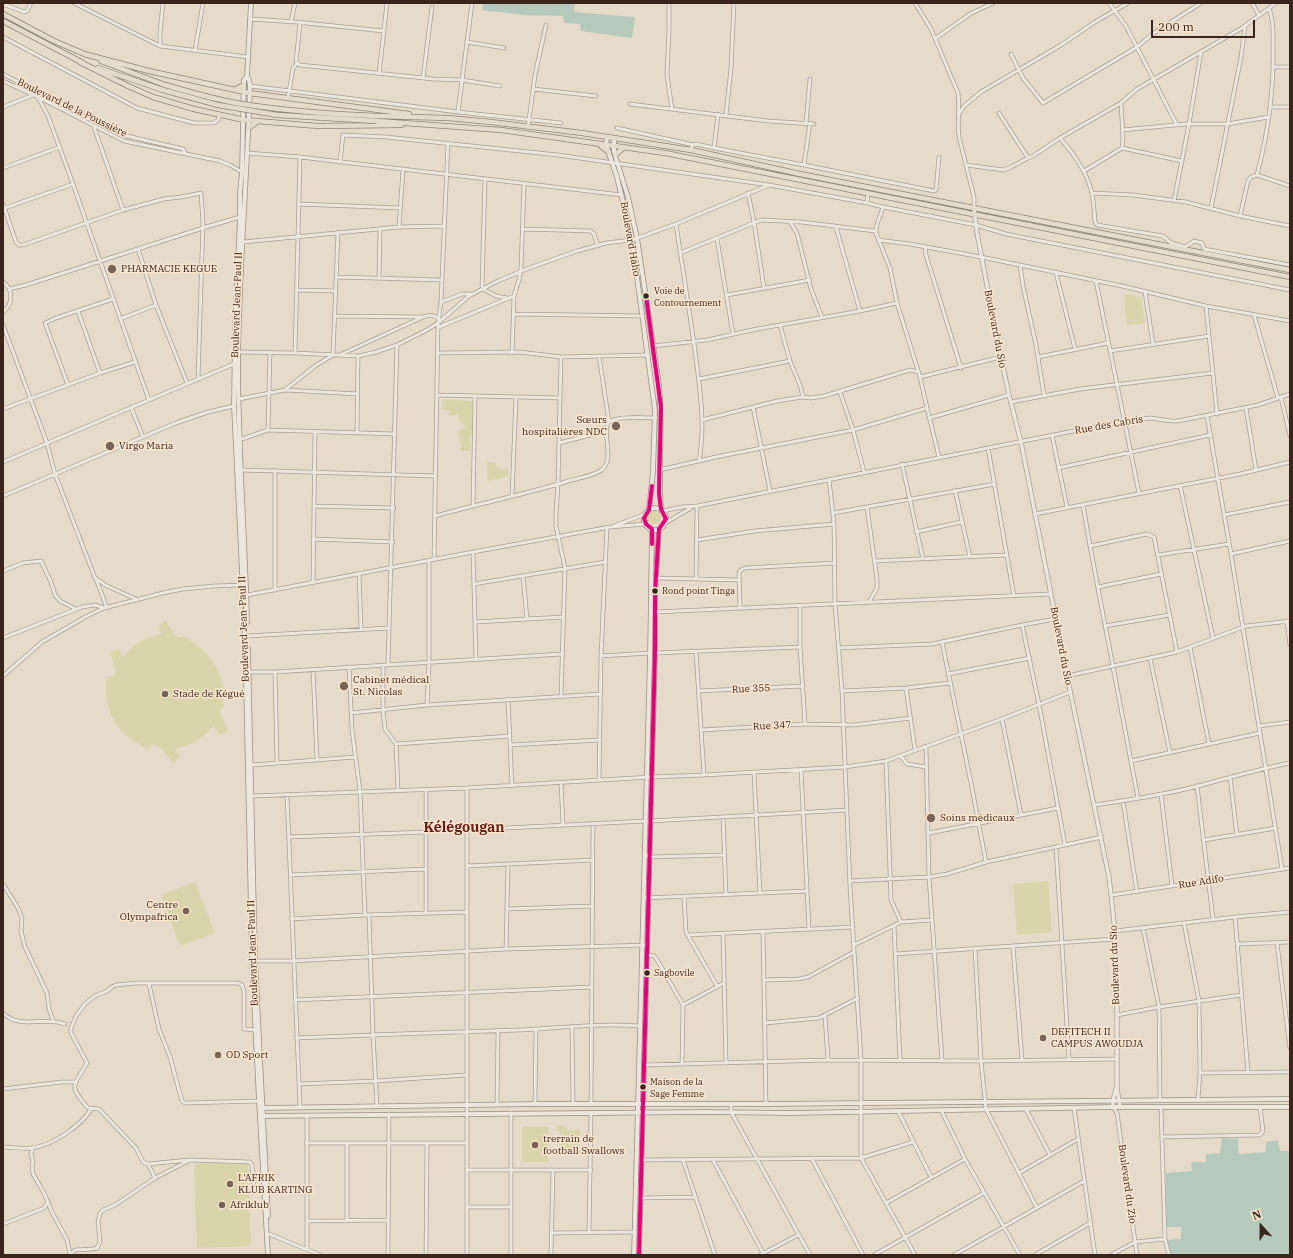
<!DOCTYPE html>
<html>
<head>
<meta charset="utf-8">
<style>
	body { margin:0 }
	#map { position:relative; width:1293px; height:1258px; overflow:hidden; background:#e6daca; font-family:"IBM Plex Serif",serif }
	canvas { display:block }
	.frame { position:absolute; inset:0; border:4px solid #39251b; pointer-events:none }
	.north { position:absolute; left:1241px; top:1206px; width:40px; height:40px; -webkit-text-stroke:3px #f8e6ce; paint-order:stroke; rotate:339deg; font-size:11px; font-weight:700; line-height:16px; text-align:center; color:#39251b }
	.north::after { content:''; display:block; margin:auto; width:14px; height:18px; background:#39251b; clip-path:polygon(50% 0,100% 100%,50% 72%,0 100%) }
	.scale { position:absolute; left:1151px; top:20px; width:104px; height:18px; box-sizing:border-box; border:2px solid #39251b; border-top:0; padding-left:5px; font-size:12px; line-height:14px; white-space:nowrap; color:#39251b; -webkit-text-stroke:3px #f8e6ce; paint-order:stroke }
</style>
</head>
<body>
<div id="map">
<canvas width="1293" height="1258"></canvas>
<div class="frame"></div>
<div class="north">N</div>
<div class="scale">200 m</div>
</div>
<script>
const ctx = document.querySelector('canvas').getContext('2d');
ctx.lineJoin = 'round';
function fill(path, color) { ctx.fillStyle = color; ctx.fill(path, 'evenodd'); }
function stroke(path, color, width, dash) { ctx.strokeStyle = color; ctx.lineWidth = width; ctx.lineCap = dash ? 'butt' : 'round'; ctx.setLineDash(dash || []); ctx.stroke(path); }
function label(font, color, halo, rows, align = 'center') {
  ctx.font = font + ' "IBM Plex Serif",serif'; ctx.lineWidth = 3; ctx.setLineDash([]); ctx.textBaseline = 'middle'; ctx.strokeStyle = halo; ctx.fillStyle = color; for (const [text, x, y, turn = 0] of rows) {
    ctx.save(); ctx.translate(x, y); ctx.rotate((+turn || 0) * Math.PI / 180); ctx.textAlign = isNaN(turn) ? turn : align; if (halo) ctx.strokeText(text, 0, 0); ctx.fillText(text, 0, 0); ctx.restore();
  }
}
const green = new Path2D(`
	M1124,294l17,3 4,26 -18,2z
	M442,399l30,2v34l-2,2 1,14h-11l1,-3 -3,-16 1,-2 7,-3 -7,-6 -1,-7 -7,2h-2v-6h-6z
	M487,461l4,2 3,-1 2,2 1,4h3l3,2h2l1,-5 1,1 2,10 -21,5z
	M647 517a7 7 0 1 1 14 0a7 7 0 1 1-14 0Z
	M165,621l12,16 4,1 1,-2c28,13 46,40 41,72h-2l-1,4 8,20 -9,3 -6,-9c-11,13 -21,19 -38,23l5,8 -7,6 -13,-16 -8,-2 -3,4c-32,-13 -47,-38 -42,-72l6,-1 3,-5 -6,-19 9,-3 4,8c11,-13 22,-20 39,-23l-4,-7z
	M1048,881l4,51 -35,3 -4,-51z
	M195,882l20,51 -35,13 -19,-51z
	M557,1125l9,2 2,3 12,-1v25h-22l1,-9 -2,-1v-5l3,-3z
	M522,1127h26l1,35h-27z
	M248,1162l3,84 -54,2 -3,-84z`);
const water = new Path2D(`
	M483,3h92l-1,9 61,5 -3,21 -51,-7 -1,-7 -16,-1 -1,-7 -39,-1 -42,-5z
	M1222,1138l16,1 1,15 26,-2 1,-10 12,-2 2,11h10v104h-120l-3,-15 14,-1v-12h-14l-1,-54 26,-2 -1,-9h15v-8l14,-1z`);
const minor = new Path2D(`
	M74,3l86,43 88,11
	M472,3l-14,109 103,11
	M669,3v26l-2,46 5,34
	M915,3l16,26 27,64c2,15 -1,29 1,44l15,60v11
	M1109,3l17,23 51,99
	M1252,3l7,12
	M3,4l21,8 3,-1 4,-8
	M250,19l46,3 88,9
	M291,22l4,-19
	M300,23l-4,39 4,3 133,14 29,1 38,6
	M3,37l134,71 57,15h20l4,-3 2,-5
	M936,38l34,-24 23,-11
	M467,42l37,6
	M160,46v-14l3,-29
	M195,51l8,-48
	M1011,54l12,24 20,25 94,-56 17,-14 47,-30
	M1273,67h17
	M3,74l92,48 32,14 56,13 3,5
	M379,74l8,-71
	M423,78l9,-71
	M3,81l35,16 86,44 96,20 10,4 12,7
	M250,86l208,26
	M533,89l63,7
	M38,97l10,19 25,68 76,216
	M288,98l5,-30 4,-4
	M1121,103l2,35 -1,10
	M630,104l138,17 46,3
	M3,107l30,-12
	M1270,107h20
	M999,113l29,45
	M959,114l5,-8 17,-14 80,-47 34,-23 33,-19
	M726,115l5,-47 3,-65
	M806,123l4,-44
	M94,127l29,83
	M528,127l7,-52 11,-50
	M617,128l77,17
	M1122,130l64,-6h41l42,-7
	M1060,138c14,16 28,35 32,56 2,9 2,18 3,28l2,3 66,11 8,7 3,5
	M714,148l90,17 6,-42
	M691,150l1,-5 4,-1 18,4 4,-34
	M247,153l53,4 322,38
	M340,162l3,-27 43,2 172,18 211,30
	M804,165l130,26 2,-1 3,-33
	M966,165l38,5 7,-3 17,-9 5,-2 27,-18 61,-35 16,-14 105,-61 34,-25
	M3,168l57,-21
	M1084,171l38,-23 60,13
	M1257,175c11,-42 17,-84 16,-127 0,-16 1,-25 -4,-40
	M485,180l-3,106 1,3 13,7 11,2
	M748,193l6,29 10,66
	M1092,193l41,2 53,7 54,14 50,10
	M868,194l-1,9 16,4c-2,9 -8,17 -7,26l14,35 7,35 23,74 7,31 12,49
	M1174,201l15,-77 12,-72
	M3,204l13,38 3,3h4l100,-35 41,-11 17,-2 20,-4 2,30 -5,156
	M298,204l102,4
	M883,207l93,18 30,9 284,56
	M5,208l68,-24
	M1211,208l30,-151 4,-31
	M1240,216l8,-35 3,-4 6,-2 33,11
	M790,222l7,11 14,56 11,28
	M676,224c7,48 15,95 21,142 4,32 8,63 2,95
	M399,227l4,-57
	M836,227l24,84
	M522,229l69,2 3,3 4,12
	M717,239l16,95
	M878,240l32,4 71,13 141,29 84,20 84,15
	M243,242l156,-15 45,-1
	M1172,243l13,4 9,-6 8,2 2,6 86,16
	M925,247l1,8 35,113
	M138,249l18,56 31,78
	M680,253l81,-33 40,2 74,9
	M1020,265l3,21 13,59 8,50
	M1056,273l19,76
	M337,277l104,3
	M379,278l1,-49
	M1096,281l43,212
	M3,282c11,8 10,22 0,30
	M9,289l17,-4 180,-58 34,-10
	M297,290l39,1
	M1145,292l8,52
	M727,295l83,-15
	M441,302l21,-8h9
	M1206,306l11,108
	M78,311l22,62
	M514,314l129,2
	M1254,315l24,83
	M336,316l86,1
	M120,319l36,-14
	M3,325l44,118 8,31 40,104 12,8 29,13
	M780,325l10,36 10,24 3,12
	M439,327l75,-31
	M653,346l54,-6 50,-11 103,-18 37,-8
	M1110,351l99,-15
	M238,352l57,1 63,3 18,-4 21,-7 28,-14 13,-8 31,-27 29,-15 31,-13 48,-17 29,-8 26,-3 44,-16 93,-39 98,18
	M295,353l5,-196
	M438,353l82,-1 41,5 87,-2
	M512,353l2,-57 5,-16 2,-12 3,-84
	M342,354l81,-37c7,-2 10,-3 16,2
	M599,356l10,66
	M561,357l-3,127 -2,29v13l9,42 -4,128
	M1038,357l70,-14
	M920,377l81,-20
	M699,379l91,-18
	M68,385l-23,-62 11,-5 57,-19
	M285,390l30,-24 18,-11 5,-123
	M840,392l13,38 74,-22
	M438,395l122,3
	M1281,397l9,39
	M239,399l46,-9 73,4
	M1011,402l69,-13 133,-16
	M131,407l12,30
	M753,407l17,84
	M1246,408l10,62
	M3,409l97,-36 35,-11
	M1207,416l24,138 51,315
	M929,418l80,-23
	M702,420l75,-19 26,-4 8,1 13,-2 86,-26 9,2
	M268,430l2,-78
	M357,433l1,-77
	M1052,435l15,72
	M239,440l29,-10 127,4
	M559,443l47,-12
	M988,448l26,148
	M3,462l233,-99
	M902,464l21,95
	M1058,468l152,-33
	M241,470l195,6
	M659,470l57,-13 137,-27 11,42
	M829,479l5,45 1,80 7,87 8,196 11,173v98l54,97
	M1180,485l33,153
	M955,490l15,67
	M3,496l173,-73 32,-11 26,-6
	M512,496l4,-99
	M1083,505l7,41 48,252
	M314,506l80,2
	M473,506l2,-110
	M867,507l10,72v9l-8,14
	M663,511l19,-4 15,-1 427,-85 27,-3 20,3h7l80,-16 32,-11
	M833,513l162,-29
	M1035,514l205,-40 50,-12
	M1224,515l66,-13
	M435,516c43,-12 87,-21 130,-34 10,-3 27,-6 35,-11 19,-12 -4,-47 13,-51 13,-4 29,-2 43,-2
	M665,523l26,-15
	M614,526l32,-12
	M916,532l45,-10
	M313,539l80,3
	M697,540l58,-9 79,-7
	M1090,546l57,-12 7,3 23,115
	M473,552l3,108
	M1231,554l59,-13
	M1158,555l71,-11
	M434,559l4,-236 3,-21 7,-159
	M875,561l131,-6
	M3,571l20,-8 18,-2 10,21 4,13 5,6 16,8
	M359,574l2,55
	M523,576l4,43
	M656,578l84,2
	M96,579l11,29
	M696,579l1,-73
	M313,583l2,-151
	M474,584l131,-22
	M1098,587l63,-13
	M275,590v-120
	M247,595l226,-43 137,-25 36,-3
	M800,606v41l5,77
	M740,609l-1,-36 2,-3 4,-2 90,-5
	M655,612l395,-18
	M1287,621l3,24
	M475,622l88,-5
	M1022,625l17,79 26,141
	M1105,626l64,-11
	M247,636l142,-8
	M3,638l79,-31 13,-2 9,3
	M942,642l29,141 15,79
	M1190,647l19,97
	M838,648l94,-4 90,-19 33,-6
	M696,652l8,123
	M655,653l145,-6
	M601,656l49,-3
	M1150,658l20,95
	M388,665l9,-320
	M383,666v44l2,19 11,15 2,46
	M349,667l3,63 8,61 5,124
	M313,670l4,89
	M249,672h26l287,-18
	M275,672l2,90
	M948,674l82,-16
	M3,676l39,-34 45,-26 17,-8 63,-16 16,-3 31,-3 29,-1
	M1067,676l110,-24 69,-26 44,-5
	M906,688l9,62
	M699,691l103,-5
	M842,691l64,-3 44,-5
	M508,699l4,87
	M427,705l2,-43v-102
	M351,713l76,-8 173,-11
	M1002,719l19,96
	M1259,726l31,-4
	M701,730l104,-6 49,1 57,-7
	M396,744l114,-8
	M510,745l90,-5
	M926,746l3,131 13,184
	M901,756l6,8 19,3
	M886,761l5,139 10,22
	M1131,761l129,-28
	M252,765l103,-8
	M801,770l8,159
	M754,772l6,121
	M1230,777l7,58
	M599,780l2,-124 6,-128
	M561,783l2,42
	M1197,786l16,133
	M1161,794l11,92
	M287,795l13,312
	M252,796l215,-8 184,-11 53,-2 141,-8 41,-6 116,-42 68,-27
	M1123,801l14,91
	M1095,805c34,-5 69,-10 103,-19 30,-8 61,-17 92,-23
	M723,817l3,78
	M650,821l197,-11
	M467,830l179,-9
	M929,833l129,-25
	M289,837l138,-5
	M1204,840l72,-12
	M1056,847l13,212
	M644,854l5,3 76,-2
	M467,866l126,-6
	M290,875l136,-6
	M850,881l79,-4 18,-3 39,-12 116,-25
	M3,884l15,24 4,10 -1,13 4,16 22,46 2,16 4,11
	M1112,895l178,-27
	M684,897l2,35 31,54
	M644,898l163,-7
	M507,909l85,-3
	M426,913v-123
	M369,915l4,120 4,71
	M1235,917l13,155
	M291,919l74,-4 102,-3
	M1184,923l15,78 1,72 -2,26
	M894,926l6,134
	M1143,928l16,79 1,93
	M763,931l3,173
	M1115,931l120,-14 55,-5
	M723,933l3,130
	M688,935l165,-8
	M1277,943l13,105
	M1238,944l52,-2
	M854,945l47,-23 31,-2
	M1013,946l9,114
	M975,948l6,113 5,48 51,99
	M506,949l2,-85
	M895,954l220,-15
	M647,955l7,1 2,2 27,47 -1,59
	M253,961h40l213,-12 141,-4
	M764,980l34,-1 10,-2 46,-25
	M149,984l10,45 11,28 12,44 3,2 75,-2
	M295,1000l297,-13
	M683,1005l41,-22
	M3,1013c16,17 43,3 62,11
	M1117,1015l42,-8 82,-12
	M825,1016l3,44
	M765,1023l54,-5 39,-20
	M572,1026l1,78
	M256,1030l-12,-1v-38l-2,-6 -4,-2h-102l-20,2 -4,2 -5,4 -12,5 -10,8 -9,12 -5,12v5l16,30c-15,26 -18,22 1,45l11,1 37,39 7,14 5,2 41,-4 61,2 2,3 2,25h10
	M296,1038c74,-3 149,-6 223,-8 40,-2 80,-7 121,-4
	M644,1065l184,-5 153,1 136,-2
	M1200,1073l90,-1
	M299,1084l77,-3 90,-6
	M3,1089l59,-7h14
	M731,1103v9l79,143
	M535,1104l1,-75
	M497,1105l1,-75
	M591,1105l2,-281
	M1113,1107l4,6 20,142
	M1074,1108l21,147
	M1161,1108l4,131 4,16
	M1026,1109l24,46
	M941,1110l24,49 55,96
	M898,1111l33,66
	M307,1115v134
	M1162,1137l98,-2 3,-4 -3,-24
	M306,1143h160
	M347,1143v78
	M3,1147c9,0 19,2 28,1 21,-2 50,-22 61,-40
	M33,1148l-2,6 2,8 -1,3 1,9 11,19 8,19 15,28 3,14
	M812,1159l51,96
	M641,1160l220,-2 52,-16
	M683,1160l32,95
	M713,1160l50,93
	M148,1164l7,14
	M466,1170h125
	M1019,1173l59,-34
	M640,1198l56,-1
	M886,1203l79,-44
	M467,1207h44
	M307,1221l81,-1
	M3,1224l39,-15 3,-2 3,-6
	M589,1232l2,-119
	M551,1233l84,-1
	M269,1234l51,21
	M70,1255l5,-5 18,-1 4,-1 2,-4 1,-3 -2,-19 2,-9 3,-3 12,-5 40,-27 33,-17
	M388,1255l1,-141
	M426,1255l1,-112
	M467,1255v-467
	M511,1255v-142
	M551,1255l2,-85
	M760,1255l38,-20
	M874,1255l110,-62
	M954,1255l130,-74
	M1035,1255l55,-32
	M1111,1255l24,-13 30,-3`);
const tertiary = new Path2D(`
	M974,208l3,25 20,105 12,57 12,47 46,234 42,201 6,54 2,79v78l3,19
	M1113,1107v-7l3,-11`);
const secondary = new Path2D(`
	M251,3l-4,73 -3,4 -2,92 -2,20v25l-5,113 -1,76 11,229 7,325 7,141 9,154
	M247,76l2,4 1,6c-3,92 -11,184 -12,276 0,87 7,173 9,260
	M607,137l-1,8 11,32 15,63 23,170 -2,62 -4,38
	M614,138v14l14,45 9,41 22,147c4,41 -1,83 2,124
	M644 519a11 11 0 1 1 22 0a11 11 0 1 1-22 0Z
	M248,649l7,311 13,256
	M262,1108l273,-4h231l524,-5
	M261,1116l444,-4 87,1 321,-6h177
	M634,1255l16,-598 2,-128
	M639,1255l16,-602v-61l4,-63`);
const primary = new Path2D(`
	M3,14l51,27 33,14
	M3,21l80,42
	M84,54l65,17 100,22 160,21
	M101,61l64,24
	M80,62l48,24 25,11 41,12 50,11 74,6 83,-1
	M98,68l65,22
	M234,90l10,-5
	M376,116l72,2 43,4 91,11 109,17 109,24 490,96
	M376,121l125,9 164,23 625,124
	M249,128l9,-7
	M601,146l8,6
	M615,155l9,-8`);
const primaryBridge = new Path2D(`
	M165,85c25,7 51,15 77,19 45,7 89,10 134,12
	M163,90l55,15 59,10 99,6`);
const bus1 = new Path2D(`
	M652,486l-3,24 -5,8 2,6 6,5v15
	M639,1255l16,-602v-61l4,-63 7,-10 -5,-10 -2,-16 2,-86 -15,-111`);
const markers = [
	[112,269,5,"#766458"],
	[646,296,3.5,"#39251b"],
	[616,426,5,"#766458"],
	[110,446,5,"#766458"],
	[655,591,3.5,"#39251b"],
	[344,686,5,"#766458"],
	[165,694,4,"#766458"],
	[931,818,5,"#766458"],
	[186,911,4,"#766458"],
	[647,973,3.5,"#39251b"],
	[1043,1038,4,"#766458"],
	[218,1055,4,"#766458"],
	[643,1087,3.5,"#39251b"],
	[535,1145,4,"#766458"],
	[230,1184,4,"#766458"],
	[222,1205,4,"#766458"]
];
const busNames = [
	["Voie de",654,291],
	["Contournement",654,303],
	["Rond point Tinga",662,591],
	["Sagbovile",654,973],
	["Maison de la",650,1082],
	["Sage Femme",650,1094]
];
const streetNames = [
	["Boulevard de la Poussière",72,108,26],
	["Boulevard Haho",630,239,80],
	["Boulevard Jean-Paul II",237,305,-88],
	["Boulevard du Sio",995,329,79],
	["Rue des Cabris",1109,425,-10],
	["Boulevard Jean-Paul II",244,629,-92],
	["Boulevard du Sio",1061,646,79],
	["Rue 355",751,689,-3],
	["Rue 347",772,726,-3],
	["Rue Adifo",1201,882,-9],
	["Boulevard Jean-Paul II",253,953,-92],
	["Boulevard du Sio",1115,965,-92],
	["Boulevard du Zio",1127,1184,82]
];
const poiNames = [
	["PHARMACIE KEGUE",121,269],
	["Sœurs",607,420,"right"],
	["hospitalières NDC",607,432,"right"],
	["Virgo Maria",119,446],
	["Cabinet médical",353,680],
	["St. Nicolas",353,692],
	["Stade de Kégué",173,694],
	["Soins médicaux",940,818],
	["Centre",178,905,"right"],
	["Olympafrica",178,917,"right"],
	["DEFITECH II",1051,1032],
	["CAMPUS AWOUDJA",1051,1044],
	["OD Sport",226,1055],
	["trerrain de",543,1139],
	["football Swallows",543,1151],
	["L'AFRIK",238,1178],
	["KLUB KARTING",238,1190],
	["Afriklub",230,1205]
];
const districtNames = [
	["Kélégougan",464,828]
];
fill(green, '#dad4ab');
fill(water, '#b6cabb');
stroke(minor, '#aa9f94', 4.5);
stroke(tertiary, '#aa9f94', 5);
stroke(secondary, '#9a8e83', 5.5);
stroke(primary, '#90847a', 6);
stroke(minor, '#ede6dd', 3);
stroke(tertiary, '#ede6dd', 3.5);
stroke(secondary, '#ede6dd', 4);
stroke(primary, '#e5dbcd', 4.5);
stroke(primaryBridge, '#90847a', 6, []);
stroke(primaryBridge, '#e5dbcd', 4.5);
stroke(bus1, '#e5007d', 4);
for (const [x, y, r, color] of markers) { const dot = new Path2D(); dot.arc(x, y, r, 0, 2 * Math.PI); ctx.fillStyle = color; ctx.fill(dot); stroke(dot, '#f8e6ce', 1.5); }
label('9px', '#39251b', '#f8e6ce', busNames, 'left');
label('10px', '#39251b', '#f8e6ce', streetNames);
label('10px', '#39251b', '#f8e6ce', poiNames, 'left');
label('bold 14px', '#6a1c17', '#f8e6ce', districtNames);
</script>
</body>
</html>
